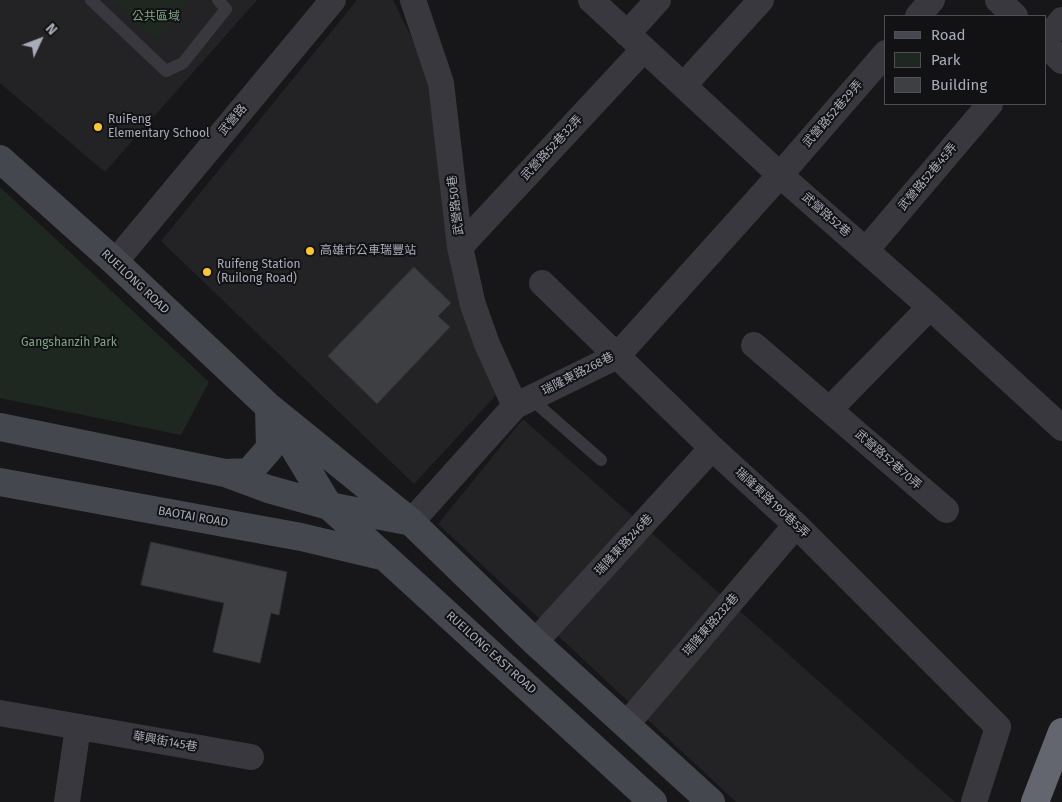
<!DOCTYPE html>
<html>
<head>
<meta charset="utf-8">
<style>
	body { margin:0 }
	#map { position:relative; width:1062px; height:802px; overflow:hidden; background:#171719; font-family:"Fira Sans",sans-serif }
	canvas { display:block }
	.legend { position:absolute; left:884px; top:15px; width:162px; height:90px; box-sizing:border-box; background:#121214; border:1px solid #4e5056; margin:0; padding:6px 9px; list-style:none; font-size:15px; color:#a8acb9 }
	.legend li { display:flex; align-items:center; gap:10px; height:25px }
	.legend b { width:25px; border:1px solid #4e5056 }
	.north { position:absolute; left:15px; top:15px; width:50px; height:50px; -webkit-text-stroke:4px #121214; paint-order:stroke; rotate:47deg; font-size:14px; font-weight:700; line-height:20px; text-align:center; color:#a8acb9 }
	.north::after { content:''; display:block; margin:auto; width:18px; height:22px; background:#a8acb9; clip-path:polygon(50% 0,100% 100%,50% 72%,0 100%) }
</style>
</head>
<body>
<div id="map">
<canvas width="1062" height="802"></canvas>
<ul class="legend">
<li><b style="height:6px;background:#45474e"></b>Road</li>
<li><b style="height:14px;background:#1e2720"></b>Park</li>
<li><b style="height:14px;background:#3e3f43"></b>Building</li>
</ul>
<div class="north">N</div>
</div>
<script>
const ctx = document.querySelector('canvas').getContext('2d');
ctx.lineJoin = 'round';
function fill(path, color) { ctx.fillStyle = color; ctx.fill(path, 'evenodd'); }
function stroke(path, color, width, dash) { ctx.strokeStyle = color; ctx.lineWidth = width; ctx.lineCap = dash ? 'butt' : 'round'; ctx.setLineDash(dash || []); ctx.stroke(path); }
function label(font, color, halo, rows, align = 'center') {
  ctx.font = font + ' "Fira Sans","Noto Sans TC",sans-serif'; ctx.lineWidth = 4; ctx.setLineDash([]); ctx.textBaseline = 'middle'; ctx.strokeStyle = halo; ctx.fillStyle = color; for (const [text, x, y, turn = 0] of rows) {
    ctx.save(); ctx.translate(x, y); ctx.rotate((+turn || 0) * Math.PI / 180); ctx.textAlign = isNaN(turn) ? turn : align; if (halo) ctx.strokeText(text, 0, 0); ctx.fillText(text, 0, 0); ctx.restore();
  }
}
const built = new Path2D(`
	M0,0h257l-152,172 -105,-89z
	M357,0h36l36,73 70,319 -85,92 -253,-243z
	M523,419l432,383h-219l-298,-278z`);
const green = new Path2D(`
	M111,0h79l-32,40z
	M0,187l209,195 -28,53 -181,-37z`);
const building = new Path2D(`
	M414,267l37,36 -13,13 12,11 -73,77 -49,-48z
	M151,542l136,30 -8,43 -8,-2 -11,50 -47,-11 11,-49 -83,-18z`);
const lane = new Path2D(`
	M91,0l75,71 17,-8 43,-54 -8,-9
	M530,398l71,62`);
const street = new Path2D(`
	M413,0l28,83 19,164 13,58 14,39 28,62
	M591,0l189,175 150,132 132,121
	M998,0l17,16
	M918,16l14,-16
	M627,34l31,-34
	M1046,39l16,-19
	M1046,45l16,16
	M684,85l77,-85
	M460,247l184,-198
	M866,250l124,-146
	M115,262l218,-262
	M542,283l170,165 84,77 202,202 -24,75
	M754,345l192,165
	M830,409l100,-102
	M411,522l104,-116 102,-50 163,-181 106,-122
	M535,642l177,-194
	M0,713l251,44
	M626,725l170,-200
	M67,802l11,-75`);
const secondary = new Path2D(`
	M0,159l115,103 154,145 142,115 124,120 176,160
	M279,423l50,83 324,296
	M0,427l225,46 43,16 61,17 78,15
	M225,473l24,-1 21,-24 -1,-39
	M0,482l301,55 80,19`);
const highway = new Path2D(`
	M1035,802l27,-70`);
const markers = [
	[98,127,5,"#fac82e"],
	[310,251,5,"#fac82e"],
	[207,272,5,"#fac82e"]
];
const parkNames = [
	["公共區域",156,17],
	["Gangshanzih Park",69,343]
];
const streetNames = [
	["武營路52巷29弄",833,114,-49],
	["武營路",233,120,-50],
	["武營路52巷32弄",552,148,-47],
	["武營路52巷45弄",928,177,-50],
	["武營路50巷",456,205,-97],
	["武營路52巷",826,215,41],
	["RUEILONG ROAD",135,282,43],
	["瑞隆東路268巷",578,374,-27],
	["武營路52巷70弄",888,460,41],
	["瑞隆東路190巷5弄",772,503,43],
	["BAOTAI ROAD",193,517,10],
	["瑞隆東路246巷",624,545,-47],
	["瑞隆東路232巷",711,625,-49],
	["RUEILONG EAST ROAD",491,653,42],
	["華興街145巷",165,742,10]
];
const poiNames = [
	["RuiFeng",108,120],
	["Elementary School",108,134],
	["高雄市公車瑞豐站",320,251],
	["Ruifeng Station",217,265],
	["(Ruilong Road)",217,279]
];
fill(built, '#232326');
fill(green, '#1e2720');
fill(building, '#3e3f43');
stroke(building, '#313135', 1);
stroke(lane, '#38383e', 12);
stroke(street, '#38383e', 26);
stroke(secondary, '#45474e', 28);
stroke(highway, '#63656f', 28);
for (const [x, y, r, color] of markers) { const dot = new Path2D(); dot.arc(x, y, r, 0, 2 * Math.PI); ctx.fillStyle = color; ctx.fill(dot); stroke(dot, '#121214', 2); }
label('12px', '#7ea584', '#121214', parkNames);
label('12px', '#a8acb9', '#121214', streetNames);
label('12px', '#a8acb9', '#121214', poiNames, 'left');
</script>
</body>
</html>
